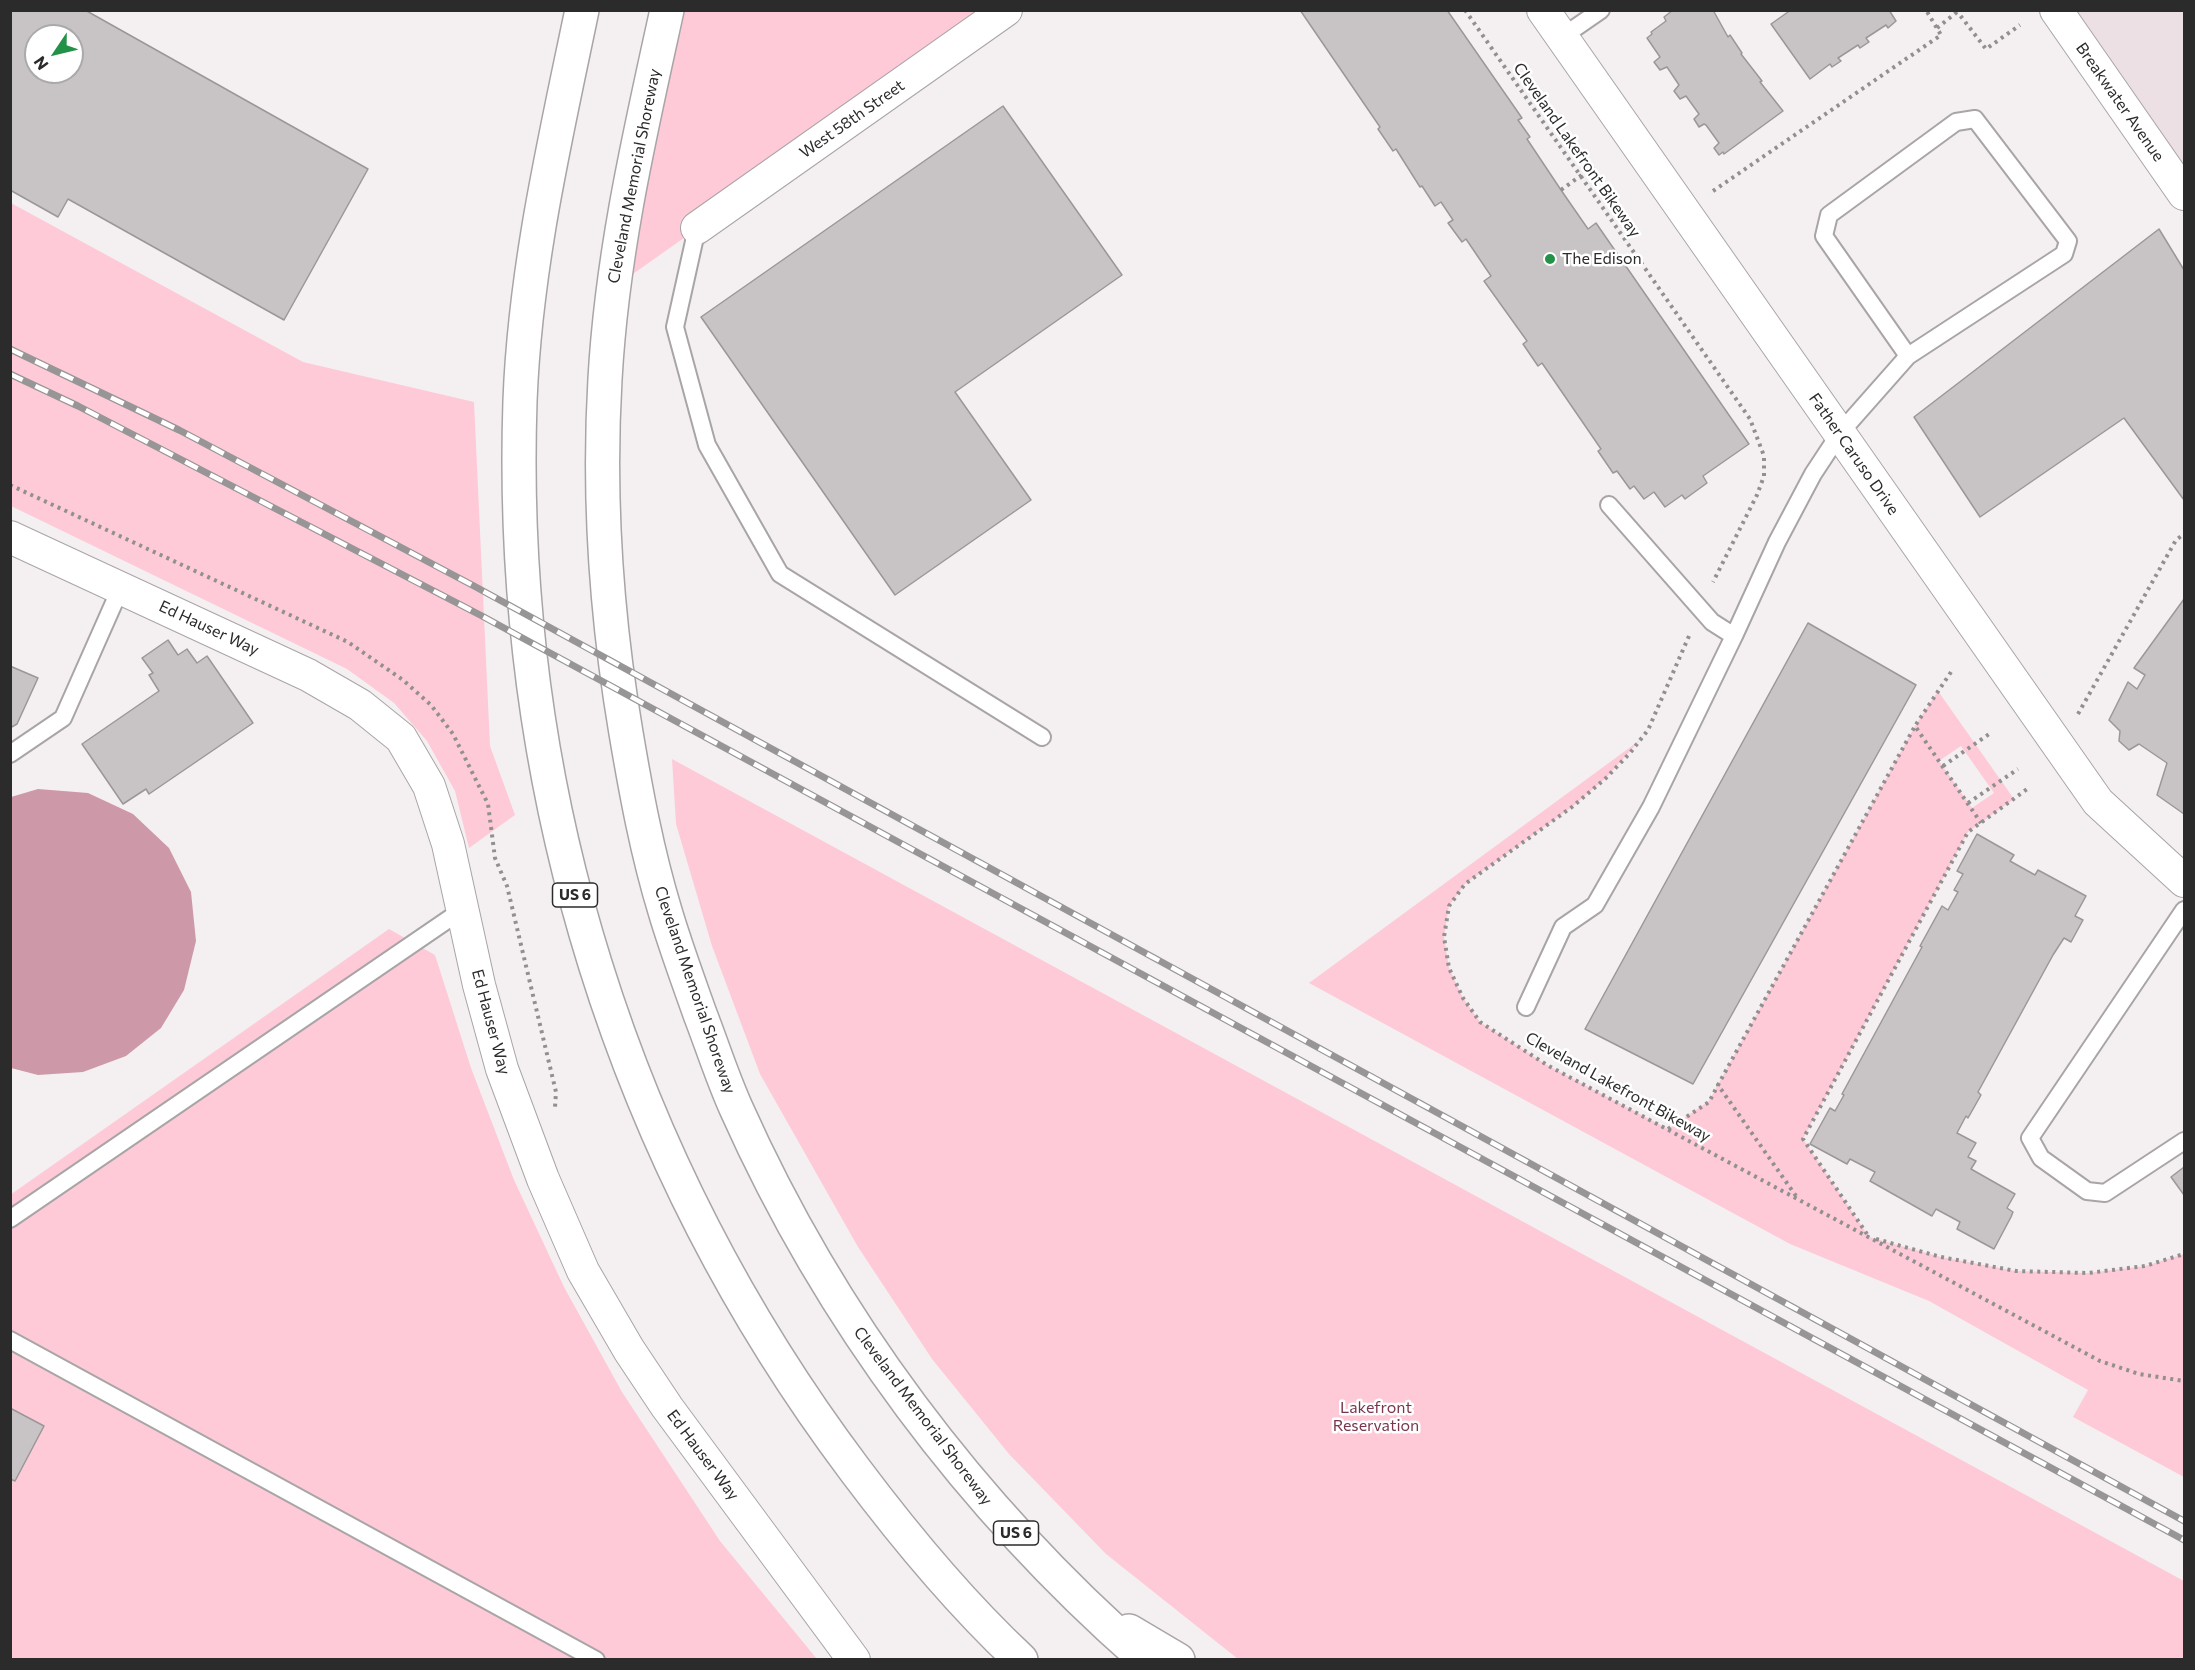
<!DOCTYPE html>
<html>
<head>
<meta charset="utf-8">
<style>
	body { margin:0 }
	#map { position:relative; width:2195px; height:1670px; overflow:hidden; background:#f4f0f1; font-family:Commissioner,sans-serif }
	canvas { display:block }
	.frame { position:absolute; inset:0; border:12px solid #2c2b2b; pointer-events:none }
	.north { position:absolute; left:24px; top:24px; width:60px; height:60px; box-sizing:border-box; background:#fff; border:2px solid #abaaaa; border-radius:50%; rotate:235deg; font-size:16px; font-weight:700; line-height:24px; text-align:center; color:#2c2b2b }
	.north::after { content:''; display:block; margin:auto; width:21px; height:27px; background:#249149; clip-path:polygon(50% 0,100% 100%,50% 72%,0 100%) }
</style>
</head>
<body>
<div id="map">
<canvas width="2195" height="1670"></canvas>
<div class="frame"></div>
<div class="north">N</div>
</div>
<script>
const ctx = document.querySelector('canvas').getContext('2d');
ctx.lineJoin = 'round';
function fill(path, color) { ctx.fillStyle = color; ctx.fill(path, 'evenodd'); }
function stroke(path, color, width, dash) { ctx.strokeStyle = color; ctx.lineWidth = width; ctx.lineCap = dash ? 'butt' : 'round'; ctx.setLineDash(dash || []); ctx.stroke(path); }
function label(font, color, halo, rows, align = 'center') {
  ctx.font = font + ' Commissioner,sans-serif'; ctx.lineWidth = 5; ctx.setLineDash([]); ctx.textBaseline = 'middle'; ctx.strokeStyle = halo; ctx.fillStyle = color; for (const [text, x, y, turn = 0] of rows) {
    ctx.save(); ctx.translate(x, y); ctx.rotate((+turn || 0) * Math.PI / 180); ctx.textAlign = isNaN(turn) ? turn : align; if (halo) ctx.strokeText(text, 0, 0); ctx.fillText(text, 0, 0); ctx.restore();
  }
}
const built = new Path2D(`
	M2056,11h128v183z`);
const green = new Path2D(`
	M667,11h339l-393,277z
	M11,203l292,159 171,40 16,344 25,69 -46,33 -14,-57 -28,-50 -33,-38 -47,-34 -336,-163z
	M1938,691l76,108 -46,33 -165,307 66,98 72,20 75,14 72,2 57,-7 39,-12v223l-111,-60 15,-27 -159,-89 -139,-57 -481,-261 331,-243 -34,38 -34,29 -107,77 -16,22 -5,31 5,31 14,30 17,24 67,43 121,64 41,-28 206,-375zM1961,746l33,47 -22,15 -33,-47z
	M672,759l1512,822v78h-946l-132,-105 -97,-100 -77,-95 -74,-112 -98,-173 -48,-128 -36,-122z
	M389,929l46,26 36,113 43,112 50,107 58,105 98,149 97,118h-806l-1,-464z`);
const water = new Path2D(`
	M38,789l50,4 45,21 36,34 22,44 5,49 -12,49 -23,38 -35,28 -43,16 -45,3 -27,-7v-271z`);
const building = new Path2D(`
	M10,10h75l283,159 -84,151 -216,-121 -10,18 -48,-27zM36,36h36v36h-36z
	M1300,10h147l75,108 -4,2 12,17 -3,2 34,51 27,39 8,-6 153,221 -46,32 4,7 -22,16 -3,-4 -17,12 -11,-15 -10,7 -10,-13 -4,3 -13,-18 -4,2 -15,-22 3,-2 -59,-86 -4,3 -15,-22 4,-3 -43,-60 7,-5 -25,-37 -4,3 -14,-19 5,-3 -12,-18 -6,4 -13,-20 -2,1 -24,-38 -3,2 -15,-22 2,-2z
	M1673,10h40l15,27 2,-2 12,18 -1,1 21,27 -2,1 23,29 -59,43 -1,-2 -4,3 -5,-7 5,-5 -13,-18 -2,-1 -5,3 -5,-8 5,-5 -13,-18 -6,3 -6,-8 5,-6 -12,-18 -7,3 -6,-8 6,-5 -13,-19 5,-4 -1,-2 15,-11 -2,-4z
	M1787,10h102l7,11 -8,7 -2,-3 -20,13 3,4 -9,6 -2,-3 -20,13 3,3 -9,6 -2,-3 -20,15 -39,-55 17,-12z
	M1003,106l119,169 -167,117 76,108 -136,95 -194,-278z
	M2159,229l25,41v230l-60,-82 -144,99 -66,-100z
	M2184,599v215l-27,-19 10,-32 -28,-19 -10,6 -10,-9 1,-10 -11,-11 19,-38 9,7 8,-14 -11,-7z
	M1808,623l108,62 -223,399 -108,-55z
	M168,640l10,15 9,-6 10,14 10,-7 46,67 -104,71 -3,-5 -23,15 -41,-60 77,-53 -10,-16 4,-2 -11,-15z
	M10,666l28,12 -21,46 -7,4z
	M1977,834l37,21 -4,6 25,14 3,-5 48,26 -11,20 8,4 -12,22 -7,-4 -11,17 -75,137 3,3 -13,23 -2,-2 -9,17 19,10 -8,14 8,4 -5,8 44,25 -8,14 6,4 -2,5 -17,32 -37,-20 3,-7 -24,-13 -4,7 -62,-35 5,-9 -25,-13 -3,5 -37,-20 20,-36 5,3 9,-16 -2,-1 80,-147 -2,-1 22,-40 6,4 10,-18 -4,-2 9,-16 -6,-3z
	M2184,1167v28l-13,-18z
	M10,1408l34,18 -29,55 -5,-2z`);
const path = new Path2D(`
	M1465,10l285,409 14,37v20l-7,19 -44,87
	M1956,10l30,39 34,-24
	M1937,28l20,-16
	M1561,190l36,-26
	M1713,191l228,-156 -15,-25
	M10,485l338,157 55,38 28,25 22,29 35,70 7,54 12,28 49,206 -1,15
	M1689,636l-41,94 -18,23 -24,25 -34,29 -107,77 -16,22 -5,31 5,31 14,30 17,24 67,43 553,296 39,13 45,7
	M1951,672l-36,54 66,97
	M2078,714l98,-174 8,-6
	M1943,766l49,-34
	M1968,803l50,-34
	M1668,1129l41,-27 9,-17
	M1796,1196l-78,-111 197,-359
	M1867,1234l-64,-95 165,-307 62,-45
	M1876,1239l65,18 75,14 72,2 57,-7 39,-12`);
const lane = new Path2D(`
	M1562,37l39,-27
	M697,228l-22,99 32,118 73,129 262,163
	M1609,505l103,117 22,14
	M10,754l53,-36 58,-131
	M2184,910l-154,228 11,20 46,33 18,2 79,-52
	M1526,1007l37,-80 32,-22 56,-98 83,-171 43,-94 36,-68 27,-41 68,-77 156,-102 4,-13 -93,-122 -19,3 -127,93 -5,21 84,120
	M10,1219l452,-309
	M10,1340l586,320`);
const street = new Path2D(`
	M1543,10l555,792 86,79
	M2056,10l128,184
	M697,228l309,-218
	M10,537l298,138 52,30 41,33 28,48 19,58 31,141 23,84 41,110 40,92 46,79 38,57 187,253`);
const highway = new Path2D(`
	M582,10c-27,130 -57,258 -62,391 -13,387 102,759 335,1069 48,64 107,135 166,190
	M667,10c-27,123 -55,243 -62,369 -7,119 1,236 21,354 10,59 21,119 39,178 10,34 23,69 35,103 12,31 22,63 36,94 94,211 236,400 410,552
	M1129,1631l49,29`);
const rail = new Path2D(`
	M10,349l169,81 295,156 1710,935
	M10,374l68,32 404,210 1702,924`);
const markers = [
	[1550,259,6,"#249149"]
];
const shields = [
	[575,895,45],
	[1016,1533,45]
];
const shieldNames = [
	["US 6",575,895],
	["US 6",1016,1533]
];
const streetNames = [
	["Breakwater Avenue",2120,102,55],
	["West 58th Street",852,119,-35],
	["Cleveland Lakefront Bikeway",1577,150,55],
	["Cleveland Memorial Shoreway",634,176,-79],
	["Father Caruso Drive",1854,454,55],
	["Ed Hauser Way",209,628,25],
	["Cleveland Memorial Shoreway",695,990,71],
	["Ed Hauser Way",491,1022,75],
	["Cleveland Lakefront Bikeway",1618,1087,29],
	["Cleveland Memorial Shoreway",923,1416,53],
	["Ed Hauser Way",703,1455,53]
];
const poiNames = [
	["The Edison",1562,259]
];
const parkNames = [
	["Lakefront",1376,1408],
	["Reservation",1376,1426]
];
fill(built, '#ede0e4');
fill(green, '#fecad8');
fill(water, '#cd98a7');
fill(building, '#c8c4c5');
stroke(building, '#9b9798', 1.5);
stroke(lane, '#a9a5a6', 20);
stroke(street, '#a9a5a6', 34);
stroke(highway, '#a9a5a6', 36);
stroke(path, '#928f90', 4, [3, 4.5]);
stroke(lane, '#fff', 16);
stroke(street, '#fff', 32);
stroke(highway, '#fff', 33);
stroke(rail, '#979595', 7);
stroke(rail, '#fff', 4.5, [14]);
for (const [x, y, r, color] of markers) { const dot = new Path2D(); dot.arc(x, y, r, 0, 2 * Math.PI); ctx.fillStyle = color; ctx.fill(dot); stroke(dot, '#fff', 2); }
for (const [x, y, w] of shields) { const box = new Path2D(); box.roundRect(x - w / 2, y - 12, w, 24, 4.5); ctx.fillStyle = '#fff'; ctx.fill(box); stroke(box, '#2c2b2b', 1.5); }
label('bold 15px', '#2c2b2b', null, shieldNames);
label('16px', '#2c2b2b', '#fff', streetNames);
label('16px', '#2c2b2b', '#fff', poiNames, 'left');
label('16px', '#78364d', '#fff', parkNames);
</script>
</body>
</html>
